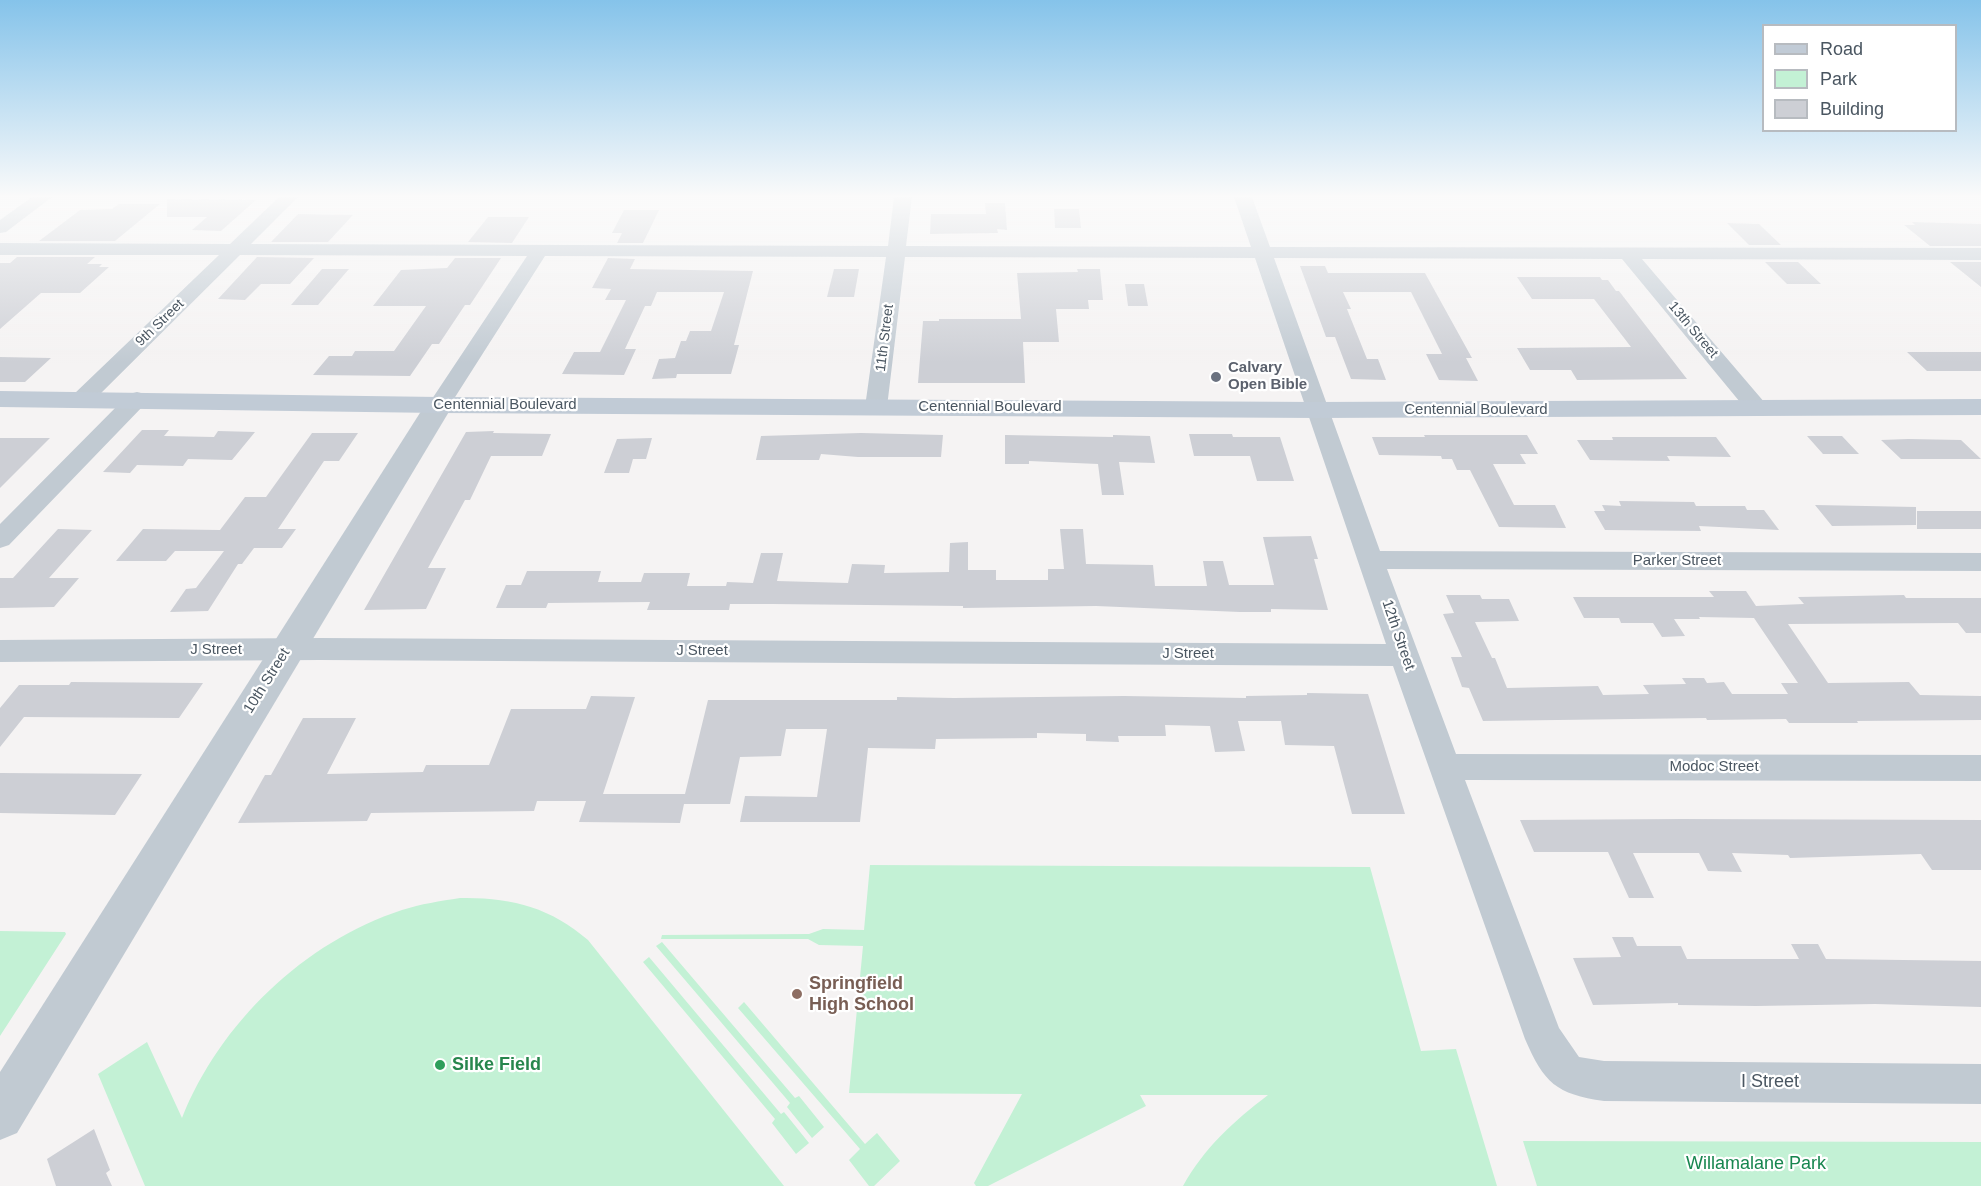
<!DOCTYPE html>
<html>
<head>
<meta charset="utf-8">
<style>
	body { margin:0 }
	#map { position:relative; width:1981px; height:1186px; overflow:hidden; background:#f5f3f3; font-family:Arial,sans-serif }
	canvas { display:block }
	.legend { position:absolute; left:1762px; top:24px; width:195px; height:108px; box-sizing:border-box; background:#fff; border:2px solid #b7bbc0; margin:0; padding:8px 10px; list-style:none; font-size:18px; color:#4a5661 }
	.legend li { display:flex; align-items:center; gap:12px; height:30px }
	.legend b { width:30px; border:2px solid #b7bbc0 }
</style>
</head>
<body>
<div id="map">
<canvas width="1981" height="1186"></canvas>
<ul class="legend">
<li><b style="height:8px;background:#c1cbd6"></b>Road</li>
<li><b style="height:16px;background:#c3f1d5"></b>Park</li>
<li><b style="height:16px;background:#cdcfd5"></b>Building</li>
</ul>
</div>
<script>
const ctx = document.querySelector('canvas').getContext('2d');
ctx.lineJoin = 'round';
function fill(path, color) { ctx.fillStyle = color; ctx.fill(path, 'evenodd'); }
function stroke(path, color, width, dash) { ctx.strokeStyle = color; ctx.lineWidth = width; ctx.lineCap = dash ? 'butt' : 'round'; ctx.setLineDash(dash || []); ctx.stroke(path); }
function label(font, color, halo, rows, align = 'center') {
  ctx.font = font + ' Arial,sans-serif'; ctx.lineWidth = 4.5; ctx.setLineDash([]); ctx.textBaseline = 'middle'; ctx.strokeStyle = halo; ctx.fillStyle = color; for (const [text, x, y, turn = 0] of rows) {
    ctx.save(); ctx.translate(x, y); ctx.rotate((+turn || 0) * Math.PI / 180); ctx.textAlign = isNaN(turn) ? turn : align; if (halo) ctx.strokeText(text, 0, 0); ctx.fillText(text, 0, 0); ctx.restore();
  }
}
const green = new Path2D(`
	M870,865l500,2 51,184 35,-2 41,137h-314c21,-38 51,-65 85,-91h-128l6,11 -158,80h-12l-2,-3 48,-89 -173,-1 14,-147 -44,-1 -11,-6h-147l1,-4 147,-1 14,-5 41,1z
	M460,898c50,-1 90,9 128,42l196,246h-639l-47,-112 49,-32 35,76c38,-95 122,-176 220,-208 19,-6 38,-9 58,-12z
	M0,931l65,1 1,2 -66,102z
	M662,942l133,156 4,-2 25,31 -12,11 -25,-31 3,-4 -134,-157z
	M649,957l132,157 3,-2 25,31 -13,11 -24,-31 3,-4 -132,-157z
	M744,1002l121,142 12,-11 23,28 -26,25h-5l-20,-26 11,-11 -122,-141z
	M1523,1141l458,1v44h-444z`);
const building = new Path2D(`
	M167,199l89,1 -35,31 -29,-1 15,-13h-40z
	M985,203h20l2,27 -10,-1 1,4 -68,1 1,-20h55z
	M119,204h41l-45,37h-76l41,-31 32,-1z
	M1054,209h25l2,19h-26z
	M624,210h35l-16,33h-26l5,-10h-10z
	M298,214l55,1 -25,27h-57z
	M488,217h41l-17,26 -44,-1z
	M1912,222l69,2v22h-51l-26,-21h11z
	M1727,223l32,1 22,21h-32z
	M17,257h78l-8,7h15l-3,3h10l-29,26h-39l-41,36v-66h10z
	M257,257l57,1 -24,26h-29l-16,16 -27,-1z
	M455,258h46l-31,47h-5l-26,39h-7l-22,32 -97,-1 16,-19h23l3,-5h39l32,-45h-53l28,-36 46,-2z
	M608,258l27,1 -5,10 123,2 -19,74h5l-8,29h-54l-1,4 -24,1 7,-20 16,-1 6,-17h5l4,-10h21l13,-39h-67l-6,14h-6l-20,43h11l-12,26 -62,-1 12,-22h26l26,-52h-21l6,-11 -19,-1z
	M1765,262h33l23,22h-34z
	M1950,262h31v25z
	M1300,266h25l3,7h97l47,85h-6l12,23 -39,-1 -13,-26h16l-31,-62h-68l8,17h-4l20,50h11l8,21 -35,-1 -16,-42h-9z
	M322,269h27l-31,36h-27z
	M834,269h25l-5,28h-27z
	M1077,269h23l3,31h-15l1,9h-33l3,33h-36l2,41h-107l5,-62h16v-2h82l-4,-46 61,-1z
	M1517,277h83l2,3h6l8,11h3l68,88 -110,1 -6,-10h-41l-13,-22 114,-1 -37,-48h-62z
	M1125,284h19l4,22h-20z
	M1907,352h74v19h-54z
	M0,357l51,1 -26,24h-25z
	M142,430h27l-5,6 50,1 4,-6 37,1 -23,28 -44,-1 -5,7 -46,-1 -7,8 -27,-1z
	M494,431l-1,2 58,1 -9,22h-51l-21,44h-5l-37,68h18l-20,41 -62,1 102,-178z
	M312,433h46l-19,28h-15l-46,68h18l-14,19h-28l-12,16h-4l-30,47 -38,1 16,-23 10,-1 28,-37h-49l-9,10h-50l27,-32 77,1 25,-33h21z
	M861,433l82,2 -2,22h-83l-37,-3 -2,6h-63l5,-24z
	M1189,434h43l1,3h47l14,44h-37l-7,-25h-56z
	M1005,435l108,2v-2l37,1 5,27 -36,-1 5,33h-22l-4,-31 -69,-3v3h-24z
	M1424,435h103l11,19h-18l6,10h-33l21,41h41l11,23 -67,-1 -29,-57h-13l-5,-11h-10l-1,-3 -62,-1 -7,-18h53z
	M1807,436h35l17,18h-36z
	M1612,437h104l15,20 -64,-1 3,5 -80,-1 -13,-20h36z
	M0,438h50l-50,50z
	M652,438l-6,21h-13l-4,14h-25l13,-34z
	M1908,439l53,1 20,19h-80l-20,-19z
	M1619,501l75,1 2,4h49l2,4h17l15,20 -80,-4 2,5 -96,-1 -11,-19h11l-3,-6 19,1z
	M1815,505l101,2v18l-84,1z
	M1917,511h64v18h-64z
	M58,529l34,1 -43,48h30l-25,29 -54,1v-30h13z
	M1060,529h23l3,35 67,1 2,21h52l-4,-25h20l6,24h45l-11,-48 48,-1 7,23h-4l14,51 -57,-1v3h-31l-144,-6 -133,2v-2l-191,-2h-42l-1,6h-82l3,-8 -102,1 -2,5h-50l10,-23h15l6,-14h74l-3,11h43l3,-9h46l-3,13h39l1,-4 26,1 8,-30h22l-6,28 71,2 4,-19 33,1 -1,8 65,-1 1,-29 18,-1v28h28v10h52v-11h16z
	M1709,591h37l10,15 48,-2 -6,-7 106,-2 2,3h75v35h-15l-8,-10 -170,1 40,59 81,-1 11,13 61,1v24l-124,1 1,2h-69l-3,-4 -79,1 -1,-2 -223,3 -14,-33 -7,-1 -11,-30h11l-19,-43 11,-1 -8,-18h34l2,4h27l10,22 -44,1 17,36h3l12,30 91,-2 5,9 46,-1 -6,-9 43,-1 -4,-6h22l3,5 17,-1 8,12h56l-7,-11h17l-44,-65 -55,-1 1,2h-26l11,17 -23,1 -9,-14h-32l-2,-5h-35l-11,-21h141z
	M71,682l132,1 -24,35 -155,-1 -24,30v-39l19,-23h50z
	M1307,693l61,1 37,120h-53l-18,-68 -49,-1 -4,-24h-43l7,30 -30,1 -5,-26 -45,-1 1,11h-48l1,6 -33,-1v-7l-49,-1v5l-101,1 -1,10 -67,-1 -8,74h-120l5,-26 72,1 10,-68h-41l-5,27 -41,1 -10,47h-46l-4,19 -101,-1 7,-21h-49l-3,10 -163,2 -4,8 -129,2 27,-48h6l32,-57h53l-29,56 96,-2 3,-7h63l22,-56h75l5,-13 44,1 -32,97h82l23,-94h189v-3l57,1 170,-2 122,2v-2l61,-1z
	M0,773l142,1 -27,41 -115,-2z
	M1682,819l299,1v50h-49l-11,-16 -131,4 -2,-3 -56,-2 10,19 -34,-1 -9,-18h-66l21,45h-25l-21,-46h-74l-14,-32z
	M1612,937h21l4,9h44l6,13h112l-8,-15h27l8,15 155,2v46l-106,-3 -119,2 -78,-1v-2l-85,2 -20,-47 48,-1z
	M94,1129l16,41 -4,3 6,13h-56l-9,-27z`);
const minor = new Path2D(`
	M32,197h20l-46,35 -6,1v-13z
	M279,197h19l-47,47 637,2 6,-49h18l-6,49 345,1 -17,-50h18l18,50 711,1v12l-339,-1 123,144 3,5 -3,5 -8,2 -8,-2 -127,-154 -348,-1 106,293 601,2v18l-594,-2 69,185 525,1v26l-516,-1 94,248 20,29 25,4 377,3v40l-377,-3c-48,-7 -60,-18 -79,-62l-132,-373 -1072,-6 -321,2v-22l321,-2 1065,6 -131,-386 -350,-1 -18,150 -3,5 -8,2 -8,-2 -3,-5 21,-150 -341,-1 -95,149 -3,5 -8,2 -8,-2 -3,-5 99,-149 -287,-1 -150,149 -8,2 -8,-2 -3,-5 3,-5 145,-139h-219v-12l230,1z
	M137,392l8,2 3,5 -3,5 -136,141 -9,3v-24l129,-130z`);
const tertiary = new Path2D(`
	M439,397l10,2 4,6 -436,728 -17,7v-68l425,-667 4,-6z`);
const secondary = new Path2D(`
	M0,391l439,6 878,5 664,-3v16l-664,3 -878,-5 -439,-6z`);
const markers = [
	[1216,377,6,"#6b7280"],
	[797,994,6,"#8d6e63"],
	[440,1065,6,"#2e9e5b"]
];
const farStreetnames = [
	["9th Street",160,323,-44],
	["13th Street",1693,330,50],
	["11th Street",885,338,-83]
];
const worshipNames = [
	["Calvary",1228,368],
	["Open Bible",1228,385]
];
const streetNames = [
	["Centennial Boulevard",505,405],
	["Centennial Boulevard",990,407],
	["Centennial Boulevard",1476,410],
	["Parker Street",1677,561],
	["12th Street",1398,635,71],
	["J Street",216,650],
	["J Street",702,651],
	["J Street",1188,654],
	["10th Street",267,681,-58],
	["Modoc Street",1714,767]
];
const nearEducationnames = [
	["Springfield",809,984],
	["High School",809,1005]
];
const nearLeisurenames = [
	["Silke Field",452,1065]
];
const nearStreetnames = [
	["I Street",1770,1082]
];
const nearParknames = [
	["Willamalane Park",1756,1164]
];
fill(green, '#c3f1d5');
fill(building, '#cdcfd5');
fill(minor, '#c1cad2');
fill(tertiary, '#c1cad2');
fill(secondary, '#c1cbd6');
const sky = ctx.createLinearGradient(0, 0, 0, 363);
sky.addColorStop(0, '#85c3ea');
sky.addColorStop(0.54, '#fafafa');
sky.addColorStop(1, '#fafafa00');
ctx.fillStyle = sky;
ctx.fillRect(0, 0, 1981, 363);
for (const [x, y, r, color] of markers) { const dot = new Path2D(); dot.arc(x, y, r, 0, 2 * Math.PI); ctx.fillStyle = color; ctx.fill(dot); stroke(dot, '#fff', 2); }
label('14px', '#4a5661', '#fff', farStreetnames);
label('bold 15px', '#5b616d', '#fff', worshipNames, 'left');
label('15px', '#4a5661', '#fff', streetNames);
label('bold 18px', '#785e54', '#fff', nearEducationnames, 'left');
label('bold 18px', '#27864d', '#fff', nearLeisurenames, 'left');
label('18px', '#4a5661', '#fff', nearStreetnames);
label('18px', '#17864f', '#fff', nearParknames);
</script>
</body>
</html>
